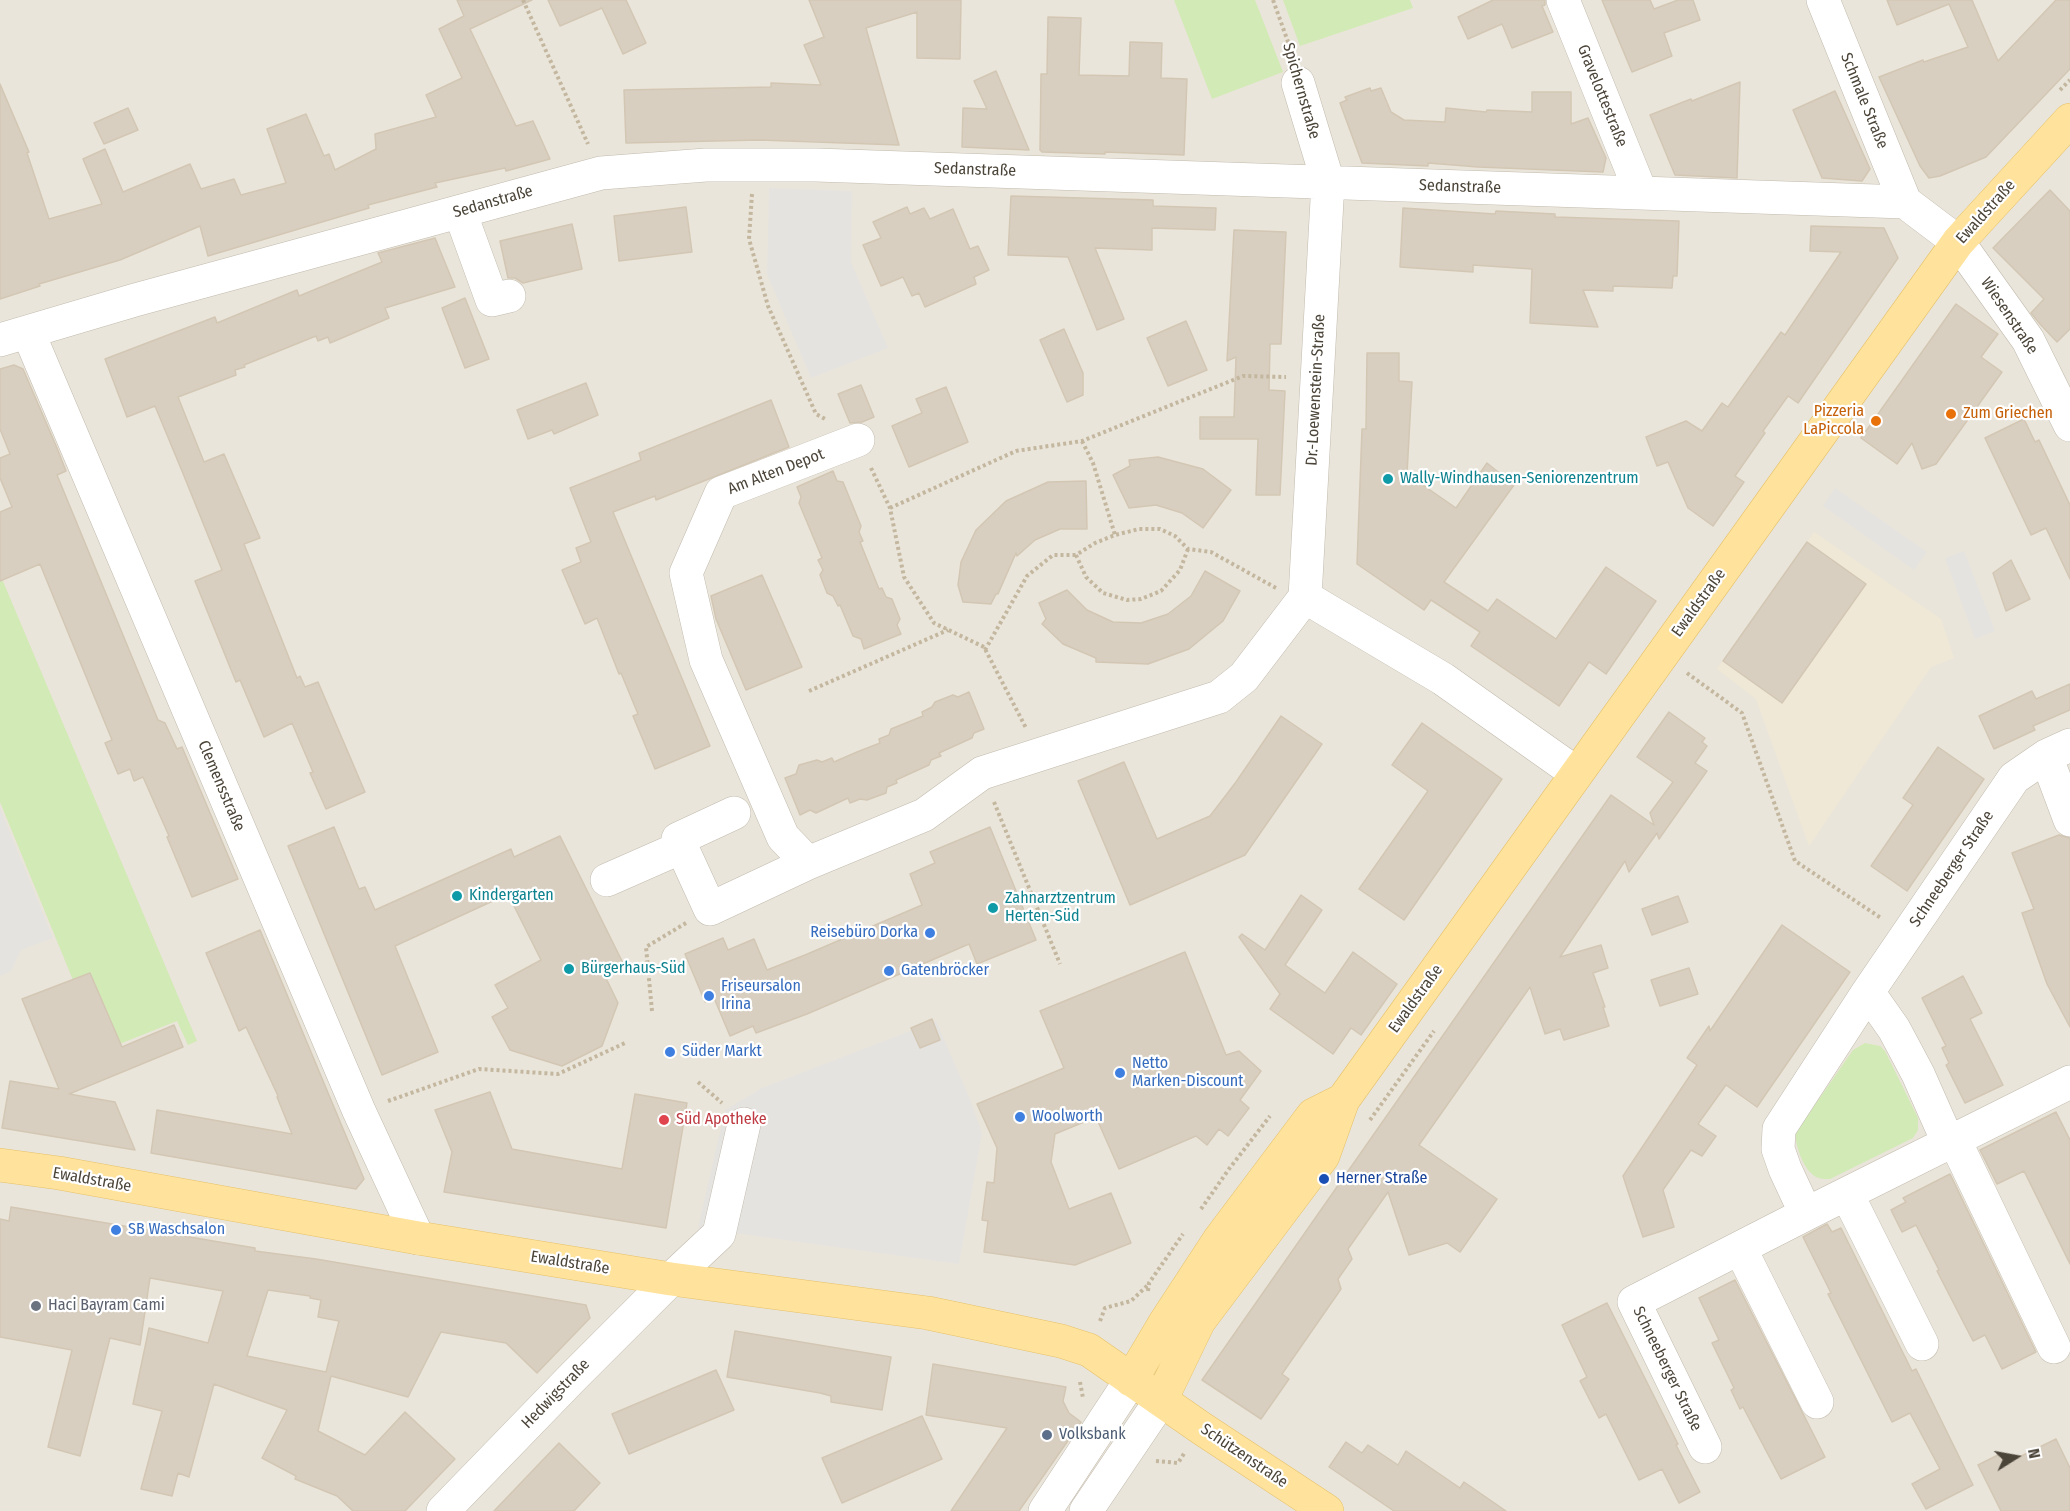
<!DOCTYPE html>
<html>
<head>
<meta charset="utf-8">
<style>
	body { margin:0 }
	#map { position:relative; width:2070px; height:1511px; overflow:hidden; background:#f6f3ec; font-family:"Fira Sans Condensed",sans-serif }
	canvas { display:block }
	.north { position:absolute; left:1986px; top:1427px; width:60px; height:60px; -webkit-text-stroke:4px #fff; paint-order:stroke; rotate:79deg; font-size:16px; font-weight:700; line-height:24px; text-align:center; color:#4b4439 }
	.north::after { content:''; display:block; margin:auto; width:21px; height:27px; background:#4b4439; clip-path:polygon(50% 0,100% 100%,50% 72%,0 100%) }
</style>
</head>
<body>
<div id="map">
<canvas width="2070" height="1511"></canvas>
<div class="north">N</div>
</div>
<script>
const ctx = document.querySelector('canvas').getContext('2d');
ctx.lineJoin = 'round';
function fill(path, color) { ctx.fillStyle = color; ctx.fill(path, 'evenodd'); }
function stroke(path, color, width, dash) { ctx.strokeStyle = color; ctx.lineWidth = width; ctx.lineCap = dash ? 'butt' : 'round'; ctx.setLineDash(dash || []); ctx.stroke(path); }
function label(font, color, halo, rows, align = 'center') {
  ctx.font = font + ' "Fira Sans Condensed",sans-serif'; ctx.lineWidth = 4.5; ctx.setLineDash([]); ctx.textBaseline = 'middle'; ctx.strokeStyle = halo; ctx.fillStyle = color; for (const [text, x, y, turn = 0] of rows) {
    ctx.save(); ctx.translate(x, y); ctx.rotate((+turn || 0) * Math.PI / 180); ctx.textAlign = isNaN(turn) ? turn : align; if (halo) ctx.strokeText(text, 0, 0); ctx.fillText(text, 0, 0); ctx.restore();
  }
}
const residential = new Path2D(`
	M0,0h2070v1511h-2070z`);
const education = new Path2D(`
	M1814,532l127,87 13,39 -23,9 -122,179 -53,-147 -39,-30z`);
const green = new Path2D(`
	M1174,0h81l28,72 -71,27z
	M1283,0h127l3,8 -113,38z
	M2,579l195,462 -9,4 -11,-24 -75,30 -102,-249v-222z
	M1865,1043l15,3 5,5 33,67v12l-5,8 -83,41c-7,0 -14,0 -19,-6 -8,-7 -17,-30 -15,-41l57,-82z`);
const parking = new Path2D(`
	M769,188l83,3 -1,71 37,86 -77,30 -44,-104z
	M1835,488l92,64 -13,18 -91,-64z
	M1964,551l31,80 -20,8 -30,-81z
	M0,808l53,130 -32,12 -10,21 -11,5z
	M936,1021l34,78 12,34 -23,131 -261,-36 27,-118 37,-22z`);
const building = new Path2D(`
	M457,0h75l-62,29 46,97 17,-5 17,38 -44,12 -1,-3 -70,15 2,4 -69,18 1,3 -161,48 -8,-30 -80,34 -81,24 1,2 -40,13v-215l29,68 -2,1 22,66 53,-15 -19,-45 22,-10 18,43 67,-28 11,25 33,-10 7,16 45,-12 -19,-54 39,-15 18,42 5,-2 6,16 41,-21 -1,-15 61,-17 -10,-22 36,-17 -23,-49 25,-13z
	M548,0h78l20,43 -23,11 -21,-46 -42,18z
	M809,0h152l-1,59 -43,-1v-46l-51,16 33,117 -139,-5 -134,3 -2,-53 147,-3v-4l50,2 -17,-40 20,-8z
	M1493,0h52v5l-3,1 11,26 -41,16 -10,-24 -34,15 -10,-22z
	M1602,0h48l4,9 24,-9h15l7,20 -36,13 8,23 -40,16z
	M1887,0h85l26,61 58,-61h14v69l-84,88 -46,19 -11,2 -9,-12 -41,-89 44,-17 1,2 44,-15 -19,-43 -52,21z
	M1048,17l33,1 -2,57 50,1 1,-34 32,1 -1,35 26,1 -3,76 -79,-3v2l-63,-2 -2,-2 1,-76h6z
	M996,71l33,79 -67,-3 1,-39 24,1 -13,-28z
	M1740,82l-3,96 -62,-3 -25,-60 41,-16 1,2z
	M1370,88l1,3 10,-3 10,24 13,8 41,2 1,-14 40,4 1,-2 45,2v-20h39v32l17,-6 18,40 -3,14 -125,-5 -50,-4v3l-66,-3 -22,-60 7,-3 -2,-3z
	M1835,91l35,78 -8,12 -40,-3 -29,-68z
	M128,108l10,22 -34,14 -10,-21z
	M2050,190l20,21v118l-13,13 -17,-18 -9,-11 13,-14 -51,-51z
	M1011,196l142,4v6l63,2 -1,22 -63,-2v22l-57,-2 29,71 -27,11 -29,-73 -60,-2z
	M686,207l6,45 -73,9 -5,-45z
	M907,207l3,7 14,-6 6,11 23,-10 17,40 8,-3 11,24 -15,7 2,7 -51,23 -6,-14 -7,3 -9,-19 -22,9 -18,-41 18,-7 -8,-16z
	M1403,208l92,6 1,-3 59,3v3l124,4 -2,55h-4l-1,12 -59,-2v5l-30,-1 15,37 -68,-4 2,-54 -59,-4v7l-73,-5z
	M572,224l10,45 -59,14 -8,-5h-7l-8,-37z
	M1811,226l73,2 14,30 -100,145 -10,-7 -25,35 2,2 -30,43 9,6 -31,44 -25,-18 -20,-46 -11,4 -11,-29 40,-16 16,10 20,-28 6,4 53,-75 4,3 56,-83 -31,-1z
	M1234,230l52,2 -5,112h-11l-1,46 16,1 -5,104h-24l2,-56h-58v-22h34l2,-60 -9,4z
	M435,238l20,49 -70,21 4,10 -59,25 -2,-6 -10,4 -2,-5 -72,29 1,2 -10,3 1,5 -58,22 26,65 20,-8 36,84 -16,6 53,134 3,-2 5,11 13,-5 47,110 -39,17 -16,-36 3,-1 -21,-49 -28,14 -24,-57 -4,2 -41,-101 27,-11 -40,-99 -27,-65 -28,11 -22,-58 110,-42 2,6 80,-33 2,6 83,-34 -4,-9z
	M465,298l24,61 -24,9 -23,-60z
	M1956,304l42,30 -17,23 21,15 -66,92 -14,5 -10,-26 -15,21 -36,-26z
	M1186,321l21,49 -39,16 -21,-48z
	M1064,329l19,44v22l-16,7 -27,-62z
	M1367,353h32v28l13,1 -5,92 49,34 31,-45 27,22 -70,97 44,29 9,-12 59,40 50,-72 50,34 -50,73 -17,-12 -30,44 -88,-60 9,-14 -49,-32 -7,10 -67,-46 5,-135h4z
	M14,365l9,4 34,79 9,23 -9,4 101,245 7,3 12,26 5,-2 56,132 -46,18 -25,-60 2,-1 -26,-59 -9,4 -4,-12 -12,5 -13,-31 7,-3 -72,-176 -40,17v-69l12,-5 -12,-29v-20l10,-4 -10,-25v-60z
	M586,383l12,32 -44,19 -2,-4 -24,9 -11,-29z
	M861,385l13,32 -12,5 -12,1 -12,-29z
	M946,387l22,55 -59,25 -17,-41 30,-13 -6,-14z
	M771,400l18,47 -133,53 -1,-4 -42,16 97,234 -55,23 -22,-53 5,-2 -17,-41 -2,1 -22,-56 -12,6 -23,-54 19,-8 -5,-14 15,-6 -21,-54 71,-28 -2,-7z
	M2024,419l11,23 4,-2 31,65v74l-24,-51 -15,7 -46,-97z
	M1158,457l45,12 28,21 -28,38 -21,-15 -26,-8 -27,3 -16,-33 17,-9 -1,-6z
	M833,471l4,10 6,1 18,44 -2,6 4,9 -3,1 19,47 3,-1 4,9 6,2 8,20 -3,6 4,9 -37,15 -3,-10 -8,-3 -13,-31 -2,1 -5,-10 -6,-3 -7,-18 3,-5 -5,-10 4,-2 -23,-55 2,-6 -4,-10z
	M1086,481l1,48h-27l-25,11 -18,16 -1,-3 -18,41h-2l-5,10 -28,-2 -5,-17 3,-23 15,-32 30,-29 42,-19z
	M1807,542l59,42 -84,119 -59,-42z
	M2011,560l19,39 -24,12 -13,-38z
	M1205,571l35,20 -17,30 -34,28 -41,15 -52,-2v-4l-33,-14 -21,-20 4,-5 -7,-16 28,-13 20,20 26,12 28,1 27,-9 23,-18z
	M762,575l40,92 -56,23 -30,-71 -5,-23z
	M2070,684v26l-37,16 2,4 -41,19 -15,-33 53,-25 4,8z
	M969,692l15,37 -10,4 -2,5 -33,15 2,3 -10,4 -2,5 -33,15 1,3 -10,4 -1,6 -19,7 -7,-1 -10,4 -2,-5 -32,15 -6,-3 -10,5 -15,-37 11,-4 3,-9 18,-5 5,2 10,-4 2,4 23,-10 23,-9 -1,-4 10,-4 2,-6 32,-13 -1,-4 10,-5 3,-5 18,-7 5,2z
	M1669,712l36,26 -3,4 5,4 -12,17 12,8 -48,68 -2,-6 -28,39 -4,-11 -65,96 41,-12 7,23 -15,5 12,34h-2l6,19 -45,14 -4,-11 -15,5 -15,-47 -111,158 78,54 -37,53 -13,-9 -38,12 -21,-63 -40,57 4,10 -14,20 3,10 -59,85 7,5 -28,40 -59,-39 409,-585 43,30 -4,-12 23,-31 -36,-25z
	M1281,716l41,28 -77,111 -115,50 -52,-124 46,-19 33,77 53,-23 26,-34z
	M1422,723l80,56 -98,141 -45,-31 69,-98 -36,-26z
	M1938,747l46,32 -77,112 -36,-25 42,-61 -10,-7z
	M334,827l25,62 6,-2 10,23 136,-61 3,8 46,-21 63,127 -19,11 14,29 -16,43 -40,20 -52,-16 -18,-33 16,-9 -13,-23 46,-25 -33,-66 -113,52 43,106 -56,23 -94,-229z
	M990,827l46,113 -59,24 -8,-20 -162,70 -51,19 -3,-7 -23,10 -16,-38 -9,4 -20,-48 38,-16 5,12 26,-11 13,31 38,-15 117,-50 -12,-31 25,-11 -5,-11z
	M2059,835l11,3v189l-23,-43 -25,-71 12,-4 -22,-56z
	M1301,895l21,15 -37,55 40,28 28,-41 44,32 -36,51 -10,-7 -18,26 -63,-45 10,-15 -41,-57 3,-3 23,16z
	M1678,896l10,26 -36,13 -10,-26z
	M1782,925l68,47 -93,135 -31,-22 -28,39 18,12 -14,20 -11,-6 -28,40 11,37 -31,10 -20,-61 74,-111 -10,-7 22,-32 1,5z
	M260,930l104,249 -8,10 -205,-36 6,-43 135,24 -15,-37 1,-1 -32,-69 -7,4 -33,-78z
	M1185,952l41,103 13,-4 22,20 -21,29 9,8 -21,28 -9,-7 -12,16 -11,-9 -77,33 -23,-52 -41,17 -4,28 18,47 42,-16 20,50 -56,22 -91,-13 4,-31 -6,-1 5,-38 7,1 3,-35 -20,-44 87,-36 -24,-57z
	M1689,968l9,26 -38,12 -9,-26z
	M90,973l32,74 52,-22 9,22 -114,47 46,8 20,48 -133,-22 8,-47 49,8 -37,-90z
	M1963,976l19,37 -12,6 33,66 -38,18 -19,-38 3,-2 -7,-15 4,-2 -24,-48z
	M932,1019l8,21 -20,8 -9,-20z
	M490,1092l22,57 110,20 13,-75 52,9 -21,125 -222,-36 8,-40 -17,-42z
	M2056,1112l14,28v124l-46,-93 -27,13 -17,-34z
	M1950,1174l86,178 -34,17 -17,-34 -12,6 -36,-70 2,-1 -23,-45 -14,7 -11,-22 15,-8 -3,-4z
	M11,1207l244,41v3l61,8 270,46 4,13 -53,55 -31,-30 -65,-11 -33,65 -77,-21 -13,55 47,24 40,-43 50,47 -50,52h-52l-16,-15 -42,-17 1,-3 -34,-18 25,-48 -73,-26 -25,93 -11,-4 -6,23 -31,-7 21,-78 -29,-7 16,-76 59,15 15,-52 -73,-13 -10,67 -30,-7 -30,118 -32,-9 24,-97 -72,-13v-118l9,2zM268,1290l42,6v2l11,2 -3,17 21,4 -13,51 -79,-16z
	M1827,1224l5,8 9,-4 71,143 4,-2 57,116 -47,24 -14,-25 28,-15 -30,-56 -18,9 -64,-128 3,-1 -28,-56z
	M1735,1280l90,177 -44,22 -38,-72 -3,2 -9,-19 3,-2 -22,-45 7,-3 -20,-42z
	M1607,1303l71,141 -2,1 24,47 -21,11 -17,-34 -23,11 -33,-66 -7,4 -19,-37 7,-4 -25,-52z
	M735,1331l156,26 -9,53 -51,-8v-6l-11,-3 -93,-16z
	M933,1364l133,23 -3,14 6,12 12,9 -62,89h-68l56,-83 -81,-13z
	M716,1370l18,40 -105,44 -17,-40z
	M922,1416l20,43 -100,44 -20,-45z
	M2056,1439l14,29v43h-69l-23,-46 22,-11 5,10z
	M1346,1442l16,11 6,-8 30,20 8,-14 54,37 4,-6 42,29h-112l-65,-44z
	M559,1443l41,40 -26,28h-80z`);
const path = new Path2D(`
	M523,0l65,144
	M1273,0l19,53
	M2060,90l10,-10
	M752,194l-3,45 19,67 48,108 11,6
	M1082,441l11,22 22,72
	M871,468l19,40 14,69 30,46 50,24 42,81
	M890,508l126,-57 66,-10 161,-65 43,1
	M1188,549l-8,21 -19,21 -20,8 -14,1 -24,-7 -17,-16 -10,-22 19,-12 20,-8 24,-6h21l15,7 13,13 23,3 65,36
	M985,650l42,-74 26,-21h23
	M1687,673l55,40 53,148 86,57
	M809,691l139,-61
	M994,802l66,162
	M652,1011l-6,-64 40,-24
	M698,1082l24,21
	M388,1101l91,-32 79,5 67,-31
	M1370,1120l64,-89
	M1201,1209l28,-40 41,-53
	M1148,1291l1,-8 34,-49
	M1100,1321l5,-13 26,-7 19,-18
	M1080,1382l3,16
	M1156,1461l22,2 7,-11`);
const minor = new Path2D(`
	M1563,0l78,193
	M1823,0l82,202
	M1298,83l30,99 -23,415 138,82 133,94
	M460,212l32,88 17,-4
	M28,332l331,779 59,127
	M0,340l135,-40 466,-127 105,-8h110l1089,37 53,40 70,98 42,85
	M858,440l-137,53 -35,80 20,87 77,177 25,26 116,-48 58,-42 237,-76 25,-20 61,-80
	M2070,745l-24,11 -32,22 -146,214 -89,137 -1,20 7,20 21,45 264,-132
	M2046,756l24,64
	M734,813l-56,26 32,70 98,-46
	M607,880l75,-33
	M1868,992l26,37 24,45 31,70
	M1955,1141l99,206
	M1847,1194l75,150
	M1740,1248l77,154
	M1705,1447l-71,-145 172,-88
	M443,1511l128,-132 100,-100 48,-45 25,-110
	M1045,1511l86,-131
	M1086,1511l75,-111`);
const major = new Path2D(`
	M0,1165l59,8 359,65 253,41 257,34 133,28 28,9 112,78 126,83
	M1131,1380l35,-59 53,-81 94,-125 30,-15
	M1161,1400l38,-79 124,-165 20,-56 615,-858 112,-122`);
const markers = [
	[1951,414,6,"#e8710a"],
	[1876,421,6,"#e8710a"],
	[1388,479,6,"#0f9aa8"],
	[457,896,6,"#0f9aa8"],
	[993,908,6,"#0f9aa8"],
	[930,933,6,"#3f7fe0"],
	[569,969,6,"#0f9aa8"],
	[889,971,6,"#3f7fe0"],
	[709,996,6,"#3f7fe0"],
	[670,1052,6,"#3f7fe0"],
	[1120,1073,6,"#3f7fe0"],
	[1020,1117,6,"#3f7fe0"],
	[664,1120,6,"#e0444e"],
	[1324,1179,6,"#1a4fb4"],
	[116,1230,6,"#3f7fe0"],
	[36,1306,6,"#6b7280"],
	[1047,1435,6,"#5c6f8a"]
];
const streetNames = [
	["Spichernstraße",1301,91,74],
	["Gravelottestraße",1602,96,68],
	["Schmale Straße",1864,101,68],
	["Sedanstraße",975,170,2],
	["Sedanstraße",1460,187,2],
	["Sedanstraße",493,202,-16],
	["Ewaldstraße",1986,212,-48],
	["Wiesenstraße",2009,316,56],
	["Dr.-Loewenstein-Straße",1316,390,-87],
	["Am Alten Depot",776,472,-21],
	["Ewaldstraße",1699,603,-54],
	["Clemensstraße",221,786,67],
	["Schneeberger Straße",1952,869,-56],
	["Ewaldstraße",1416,999,-54],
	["Ewaldstraße",92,1180,10],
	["Ewaldstraße",570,1263,9],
	["Schneeberger Straße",1667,1369,64],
	["Hedwigstraße",556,1394,-46],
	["Schützenstraße",1244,1456,34]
];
const foodNames = [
	["Pizzeria",1864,412],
	["LaPiccola",1864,430],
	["Zum Griechen",1963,414,"left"]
];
const cultureNames = [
	["Wally-Windhausen-Seniorenzentrum",1400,479],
	["Kindergarten",469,896],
	["Zahnarztzentrum",1005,899],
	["Herten-Süd",1005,917],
	["Bürgerhaus-Süd",581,969]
];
const shopNames = [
	["Reisebüro Dorka",918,933,"right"],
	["Gatenbröcker",901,971],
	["Friseursalon",721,987],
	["Irina",721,1005],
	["Süder Markt",682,1052],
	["Netto",1132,1064],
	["Marken-Discount",1132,1082],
	["Woolworth",1032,1117],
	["SB Waschsalon",128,1230]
];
const healthNames = [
	["Süd Apotheke",676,1120]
];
const transitNames = [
	["Herner Straße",1336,1179]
];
const worshipNames = [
	["Haci Bayram Cami",48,1306]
];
const serviceNames = [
	["Volksbank",1059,1435]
];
fill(residential, '#eae5da');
fill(education, '#efe8d6');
fill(green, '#d2eab5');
fill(parking, '#e5e3e0');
fill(building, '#d8cfc1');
stroke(building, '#d3c7b4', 1.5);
stroke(minor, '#c2bbae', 34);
stroke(major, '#e6c16a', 34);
stroke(path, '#c4b79f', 4, [3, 3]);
stroke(minor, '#fff', 33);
stroke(major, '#ffe39c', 33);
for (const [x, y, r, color] of markers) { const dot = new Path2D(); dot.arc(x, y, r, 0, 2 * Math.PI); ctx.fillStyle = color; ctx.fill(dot); stroke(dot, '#fff', 2); }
label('16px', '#4b4439', '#fff', streetNames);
label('16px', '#c56008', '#fff', foodNames, 'right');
label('16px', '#0d838f', '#fff', cultureNames, 'left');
label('16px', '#366cbe', '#fff', shopNames, 'left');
label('16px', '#be3a42', '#fff', healthNames, 'left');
label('16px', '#164399', '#fff', transitNames, 'left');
label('16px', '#5b616d', '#fff', worshipNames, 'left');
label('16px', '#4e5e75', '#fff', serviceNames, 'left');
</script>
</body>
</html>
